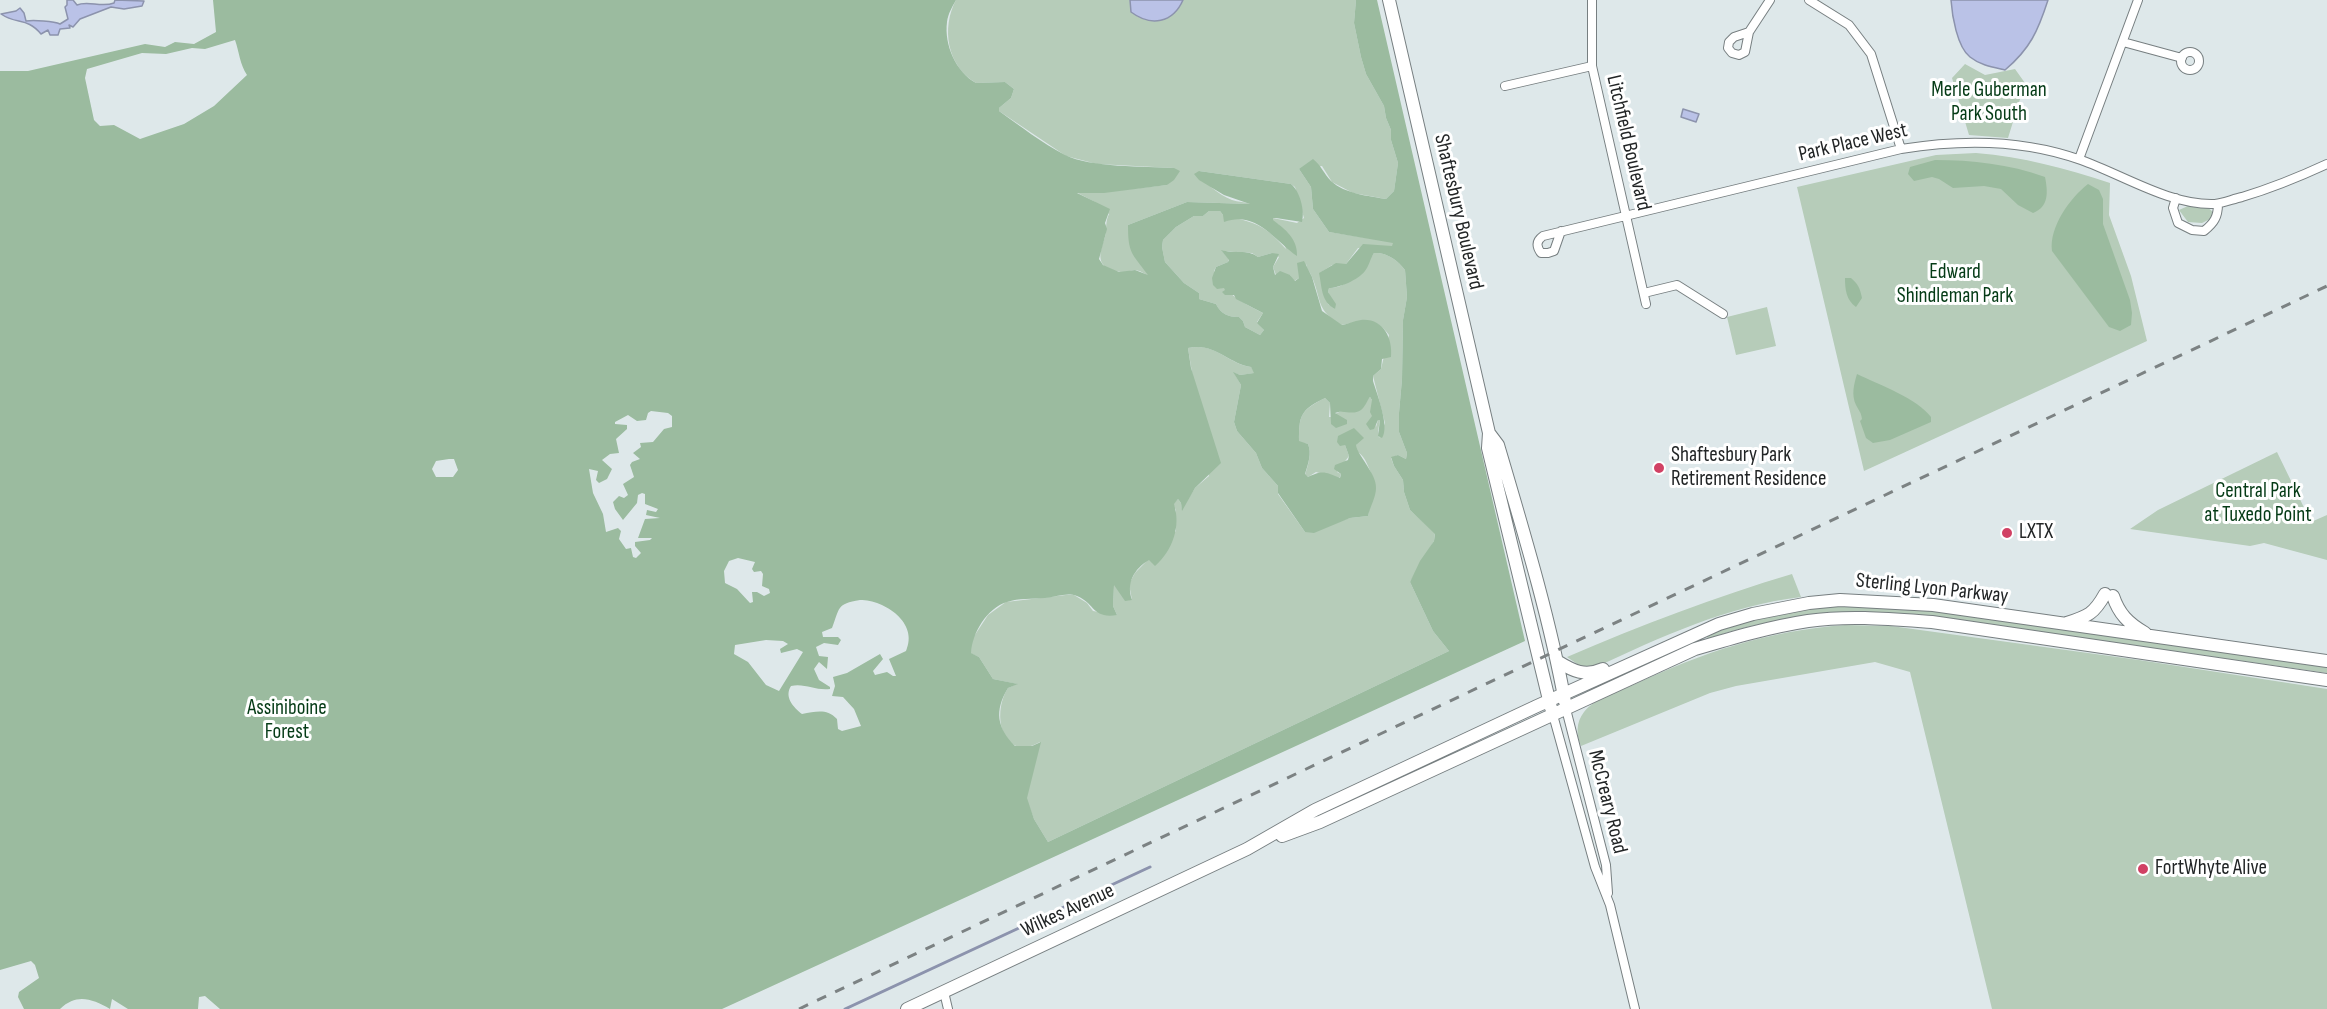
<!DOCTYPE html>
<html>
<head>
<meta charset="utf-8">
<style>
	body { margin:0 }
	canvas { display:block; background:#dee8ea }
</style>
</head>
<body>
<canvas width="2327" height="1009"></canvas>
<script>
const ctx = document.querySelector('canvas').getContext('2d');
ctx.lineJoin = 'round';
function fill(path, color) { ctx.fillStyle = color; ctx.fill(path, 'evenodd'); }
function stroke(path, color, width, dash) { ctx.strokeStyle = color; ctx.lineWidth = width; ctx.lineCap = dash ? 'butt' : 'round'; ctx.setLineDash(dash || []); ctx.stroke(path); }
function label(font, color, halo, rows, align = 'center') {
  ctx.font = font + ' "Sofia Sans Condensed",sans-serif'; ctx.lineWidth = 6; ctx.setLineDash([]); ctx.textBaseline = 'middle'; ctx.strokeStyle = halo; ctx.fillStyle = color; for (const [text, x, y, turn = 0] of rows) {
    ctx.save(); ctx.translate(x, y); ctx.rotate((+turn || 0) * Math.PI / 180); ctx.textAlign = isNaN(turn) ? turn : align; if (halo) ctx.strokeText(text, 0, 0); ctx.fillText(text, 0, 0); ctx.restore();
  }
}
const green = new Path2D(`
	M956,0h174l1,12c20,15 42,11 52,-12h173l-2,23 7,34 5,17 18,32 2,12 5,12v10l7,23 -4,28 -8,8 -33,-6 -21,-11 -10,-16 -23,3 12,18 2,22 16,23 64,10v4l-35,2 -12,16 -14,1 -12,8 8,31 7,5 -7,-17 1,-4c19,1 35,-21 45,-35 12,-1 24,7 31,17l2,27 -4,23 -1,59 -3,34v19l8,21 -1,6 -8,-4 -7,3 3,8 9,14 1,12 6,18 25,23 -1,8 -24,41 23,49 16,20 -401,191 -14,-23 -8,-21 14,-56c-38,21 -49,-28 -32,-54l9,-4 -24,-5 -14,-22 -9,-4 1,-12 17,-26 18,-13 60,-7h8l13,8 6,8 24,4 -4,-9 1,-24 18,18 -3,-16 6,-11 41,-42v-21l-3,-6 5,-5 3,4 1,6 13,-21 14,-12 -21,-128c28,-6 38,15 63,19l4,6 -15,2 -6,-2 7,12 -7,37 3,9 19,22 6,15 16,18v8l27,38 45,-14 18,-2c4,-21 10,-29 0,-50 -3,-7 -5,-11 -12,-15v-6l2,-4 -13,4 4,11 -12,16 4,2 -2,5 -23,-7 -8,5 -3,-2c3,-10 7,-21 3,-31l-9,-2c0,-27 1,-31 26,-44l5,5 -1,14h11l-5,-3c17,-10 15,9 35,-17l2,3 1,16 3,11 2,-7h2l-2,11 1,7 6,-15 -12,-47 8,-7 8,-34c-15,-20 -26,-13 -48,-10 -25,-15 -19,-24 -29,-48 -2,-5 -5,-8 -6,-13l-7,14 -5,3 -4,-6h-14l-3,-8 6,-10 -7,-4 -14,4 -6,-4 -30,-2 7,8 -1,3 -12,5 -2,4c14,25 24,29 49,42l-6,9 7,8 -4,5 -15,-8 -2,-6 -4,-4c-11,0 -18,-3 -23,-13l-17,-5v-6l-15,-10 -19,-21 -3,-15 1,-7 13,-13 18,-11h9l6,-5h11l3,4c32,8 40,8 63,34l-7,-24 -6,-4v-3l24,5 7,-5 -9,-31 -4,-3 -92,-13c7,13 18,23 33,29 6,2 13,2 19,4l-64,-2 -59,23 21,51c-4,-2 -10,-6 -14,-6 -4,0 -9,3 -14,2 -25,-3 -23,-16 -16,-35 2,-9 0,-15 4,-23l-14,-12 -19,-10h28l63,-7 7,-17 -77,-4 -31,-8 -67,-45v-3l12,-10 3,-9 -9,-7 -29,1c-29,-17 -35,-55 -20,-83z
	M1965,64l20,11 30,-6 10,14 -17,55 -39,-3 -17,-57z
	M1976,153c48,4 88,15 134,30l-1,32 22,61 16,65 -283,130 -67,-284 139,-32z
	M2188,206h18l7,6 -1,6 -10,5 -14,-1 -9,-12z
	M1767,307l9,39 -40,9 -9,-38z
	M2277,452l34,70 16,-7v45l-63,-17 -14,3 -120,-17 28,-19z
	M1792,574l9,23c-74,9 -140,40 -207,71h-11l-16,-11c74,-32 148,-60 225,-83z
	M1868,605l86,8 373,53v7l-405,-58c-74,-5 -144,-1 -214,24l-1,-2c48,-26 108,-30 161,-32z
	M1845,625l46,1 248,34 188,29v320h-335l-82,-337 -35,-10 -139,24 -26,7 -129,53c-5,-11 -5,-24 3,-34 11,-14 33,-20 49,-27 71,-33 133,-54 212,-60z`);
const forest = new Path2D(`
	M213,0h743c-4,7 -8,14 -9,22 -3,23 9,50 29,61l29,-1 9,7 -3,9 -12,10v3c21,15 43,32 66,44 26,13 79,11 109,13l6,3 -6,9 -7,5 -63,8h-27l33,16 -5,14 2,6 -8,30 4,6 16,7 16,-2 13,5c-16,-22 -20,-21 -20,-50l59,-23 63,2 -26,-9 -25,-15 -5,-6 5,-3 92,13c9,7 14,27 11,38l-26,-4h-3v2c12,9 25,19 24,36 -23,-16 -41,-46 -73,-34l-1,-7 -3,-4h-11l-6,5h-9l-18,11 -13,13 -1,7 3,15 19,21 15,10v6l17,5c5,10 12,13 23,13l4,4 2,6 15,8 4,-5 -7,-7 6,-10 -27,-14 -2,-4h-9l-3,-3 3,-2 -1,-2 -7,1 -4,-4 -1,-7 4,-11 12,-5 1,-2 -8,-10c12,4 27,-1 37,7l14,-4 7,1 -6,13 2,8 5,-4 10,4 5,6 4,-3 -2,-15 7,-2 8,16 10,34 20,14c6,-1 12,-4 19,-5 22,-2 32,18 30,37l-9,2 -1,10 -8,7v5c4,13 17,46 9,57l-4,-2 2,-16h-2l-4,9 -4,1 -4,-6 6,-8 -2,-4 2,-12 -2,-3c-3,4 -5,10 -9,13 -9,6 -17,-1 -26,3l12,7v4l-11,4 -5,-4 -1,-21 -5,-5c-25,12 -26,18 -26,43l9,3c4,10 0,20 -3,30l3,3c15,-7 17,-5 32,1l1,-4 -7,-5 1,-4 13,-5 1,-4 -4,-11 -5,1 -3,-4 1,-6 16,-8 10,10 -8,7c1,10 21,29 20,43 0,9 -6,19 -8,28l-18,2 -36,15 -9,-1 -27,-39v-7l-16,-18 -6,-15 -19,-22 -3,-9 7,-37 -8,-13 7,3 14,-2 -3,-6c-24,-4 -36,-25 -63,-19l3,20 30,95 -26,25 -13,23 -1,-8 -3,-4 -4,5c7,22 -1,46 -19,62l-6,-6c-15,9 -23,23 -17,40l-7,1 -11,-16 -1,21 4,9c-25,4 -22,-12 -40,-19 -10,-4 -22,1 -32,2 -13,1 -26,0 -38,4 -20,6 -35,31 -36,51l8,4 14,22 25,5 -10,4c-14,23 -11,40 7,58h17l9,-4 -14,56 7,21 14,23 401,-191 -16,-20 -23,-49 10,-21 14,-20 1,-7 -25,-24 -6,-18 -1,-12 -9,-14 -3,-9 7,-2 8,4 1,-6 -8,-21v-19l3,-34 1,-59 4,-23 -2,-27c-7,-10 -19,-18 -31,-17 -4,6 -5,13 -9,18 -7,9 -26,17 -36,17l-1,4 8,12 -1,5c-14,-7 -13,-22 -16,-36l17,-10 10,1 17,-20 29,2 1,-3 -64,-11 -16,-23 -2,-22 -12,-18 14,-10c8,6 11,15 18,22 14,13 38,15 55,18l8,-8 4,-28 -7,-23v-10l-5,-12 -2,-12 -18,-32 -5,-17 -7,-34 2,-23h21l148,641 -803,368h-502l-15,-13 -6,1 -1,12h-70l-16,-10 -2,10c-18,-10 -33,-16 -50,0h-36l-6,-12 1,-5 20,-14 -4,-13 -4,-4 -31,9v-899h28l117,-27 20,3 10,-5 19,2 22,-12zM235,40c4,11 5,25 12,35l-33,31 -30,18 -44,15 -26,-14 -14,1 -6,-6 -9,-42 2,-9 55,-16 24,1 26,-6 13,1zM651,411l17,2 4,3v11l-8,2 -11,13 -13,1 1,4 -8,6 7,6 -8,3 -2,3 4,12 -11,7 5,11 -4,3 -5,-2 -6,6 2,7 8,11 14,-17 1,-8 4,-2 3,1v10l13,5 -2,3 -9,-2 -1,5 14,3 -15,1 -7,19h14l-2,2 -15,2v4l6,7 -5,5 -3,-1 -2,-9 -5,1 -7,-10 2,-8 -3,-3 -12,4 -3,-18 -10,-21 -4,-24 9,2 -2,9 3,3 8,-4 5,-10 -10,-9 8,-6 9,-1 -3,-14 11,-10v-4l-12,-1v-2l13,-7 9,6 9,-1 2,-7zM449,459h5l4,11 -5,7h-17l-4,-8 4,-8zM738,558l17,4 -3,7 2,3 7,-1 2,3 -1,12 7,3 1,4 -6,3 -7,-4h-5l1,10 -3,1 -13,-14 -12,-6 -1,-12 5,-10zM860,600c25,0 59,23 46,51l-17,8 7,17h-3l-6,-4 -12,3 -2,-4 10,-12 -3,-5 -33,19 -14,4 2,9 -3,10 11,1 11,12 7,17 -19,5 -4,-2 -1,-10c-11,-11 -21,-7 -35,-5 -9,-7 -18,-17 -11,-28 14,-3 25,5 39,3v-2l-11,-7 -5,-11 5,-7 8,7 1,-12 -9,-1 -3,-9 8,-4 14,2 3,-5 -3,-3h-15l-1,-5 10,-4c8,-20 4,-24 28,-28zM766,640l17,1 5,3 -8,5 1,4 16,-4 6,3 -24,39 -13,-6 -18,-23 -14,-8 1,-9z
	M1935,160c37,0 74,4 110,17 3,15 4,30 -12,36l-15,-8 -17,-16 -17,-3 -31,2 -14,-9 -7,-2 -18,4 -6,-7 2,-7z
	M2088,184l11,6 4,9v25l27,76 2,13 -1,12 -11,6 -11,-4 -57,-76c-3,-24 18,-53 36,-67z
	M1845,278h6c7,6 9,10 11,20l-6,9c-10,-7 -11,-18 -11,-29z
	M1857,374c21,10 61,25 74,43v5l-41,18 -17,3 -7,-5 -6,-17 2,-2c-1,-7 -3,-8 -6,-14 -5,-10 -2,-21 1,-31z`);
const water = new Path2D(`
	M67,0h6l4,5c11,-5 24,3 37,-2l1,-3 29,1 -2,5 -18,3 -13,-2 -31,12 -7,8 -4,-2 1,3 -10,1 -2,6h-8l-2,-5 -7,4c-14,-17 -24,-9 -40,-20l15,-3 4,-3 4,5 2,8c7,-1 28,0 34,3l8,-5 -3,-12 2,-2z
	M1130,0h53c-10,23 -32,27 -52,12z
	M1951,0h97c-10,31 -18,49 -43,70 -13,-3 -25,-5 -35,-13 -13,-10 -18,-42 -19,-57z
	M1683,109l16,5 -3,8 -15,-5z`);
const stream = new Path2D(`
	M845,1009l305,-142`);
const street = new Path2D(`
	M1592,0v66l54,238
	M1809,0l40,25 22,29 30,95
	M1749,32l-4,20 -6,3 -7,-2 -4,-5 1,-6 5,-5z
	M1749,32l21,-32
	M2123,42l59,16
	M2181 61a9 9 0 1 1 18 0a9 9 0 1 1-18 0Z
	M1505,86l87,-20
	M2079,159l59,-159
	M2176,198l-3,10 5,15 14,7 12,1c10,-8 14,-14 14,-27
	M1561,231l-7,20 -6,2h-7c-5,-7 -5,-12 2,-17l358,-87c61,-10 122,-10 180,11 42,15 90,46 134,44 9,-1 18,-5 27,-7 30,-9 57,-20 85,-33
	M1644,293l33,-8 46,29
	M1566,709l40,156 2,28
	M1553,715l42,152 15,38 25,104
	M944,992l4,17`);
const secondary = new Path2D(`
	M1389,0l100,433 -1,15 63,260
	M1489,433l9,12c25,85 51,170 67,257
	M2113,596c6,18 15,27 32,37
	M2067,623c21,-7 27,-9 38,-29
	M1557,661c16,10 28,16 46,8
	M1282,836l38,-14 375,-173c37,-11 74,-22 113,-28 41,-6 83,-2 124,1l395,58
	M907,1009l340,-160 68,-39 222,-104 182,-82 34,-10 56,-11 31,-3 93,5 394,56`);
const rail = new Path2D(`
	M799,1009l1528,-723`);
const markers = [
	[1659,468,6,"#d14164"],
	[2007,533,6,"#d14164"],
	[2143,869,6,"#d14164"]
];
const parkNames = [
	["Merle Guberman",1989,91],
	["Park South",1989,115],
	["Edward",1955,273],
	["Shindleman Park",1955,297],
	["Central Park",2258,492],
	["at Tuxedo Point",2258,516],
	["Assiniboine",287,709],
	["Forest",287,733]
];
const streetNames = [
	["Litchfield Boulevard",1628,143,77],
	["Park Place West",1853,143,-13],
	["Shaftesbury Boulevard",1458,212,77],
	["Sterling Lyon Parkway",1932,589,6],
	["McCreary Road",1607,802,76],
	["Wilkes Avenue",1068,911,-25]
];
const poiNames = [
	["Shaftesbury Park",1671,456],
	["Retirement Residence",1671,480],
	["LXTX",2019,533],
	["FortWhyte Alive",2155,869]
];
fill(green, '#b6ccb9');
fill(forest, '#9bbb9f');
fill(water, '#bac2e7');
stroke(water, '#8c93ad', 1.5);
stroke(stream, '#8c93ad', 3);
stroke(street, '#777f81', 10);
stroke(secondary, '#777f81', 14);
stroke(street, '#fff', 8);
stroke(secondary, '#fff', 12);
stroke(rail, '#7c8283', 3, [10, 10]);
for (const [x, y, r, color] of markers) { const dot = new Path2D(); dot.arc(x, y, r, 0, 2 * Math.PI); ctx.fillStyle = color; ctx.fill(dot); stroke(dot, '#fff', 2); }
label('21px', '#053b16', '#fff', parkNames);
label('21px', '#222526', '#fff', streetNames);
label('21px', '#222526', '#fff', poiNames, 'left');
</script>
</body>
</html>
